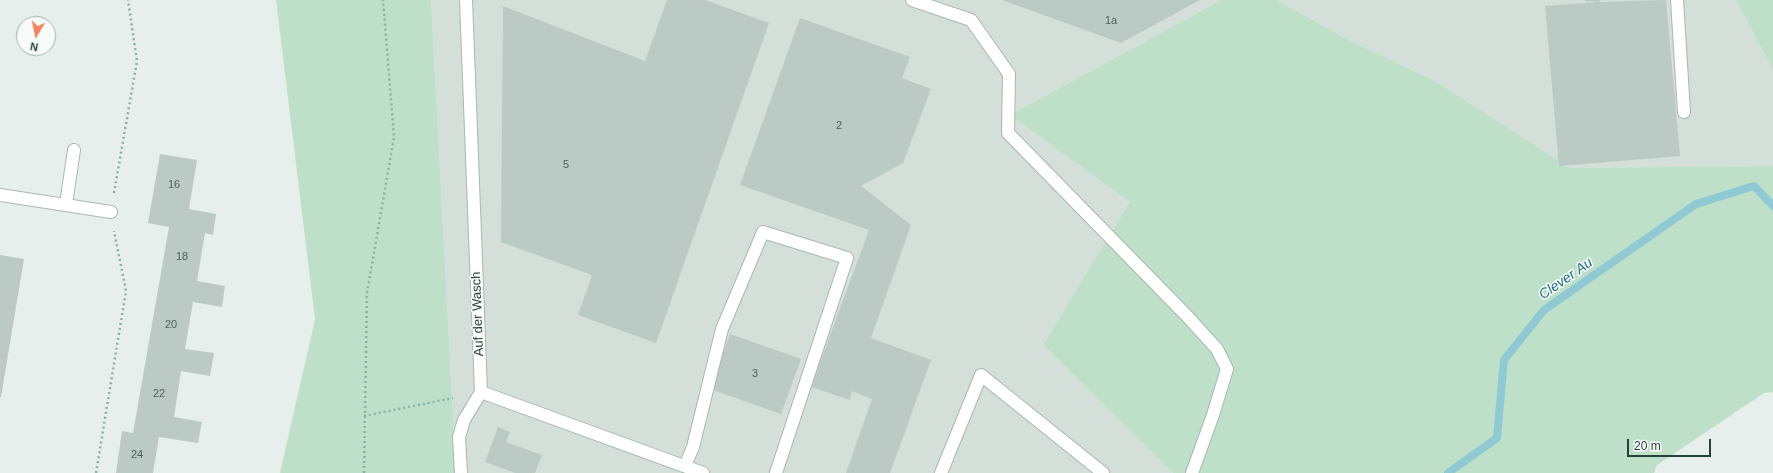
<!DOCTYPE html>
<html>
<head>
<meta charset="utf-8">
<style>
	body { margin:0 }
	#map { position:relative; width:1773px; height:473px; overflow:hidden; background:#e6efeb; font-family:Helvetica,sans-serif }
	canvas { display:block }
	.north { position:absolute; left:16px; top:16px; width:40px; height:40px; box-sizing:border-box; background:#f7fbf9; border:1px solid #a3b1ad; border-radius:50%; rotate:190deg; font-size:11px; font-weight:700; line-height:16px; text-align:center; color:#24423a }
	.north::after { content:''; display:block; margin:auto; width:14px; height:18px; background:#f4845f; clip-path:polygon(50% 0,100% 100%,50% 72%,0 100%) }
	.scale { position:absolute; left:1627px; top:439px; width:84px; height:18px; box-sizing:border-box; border:2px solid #24423a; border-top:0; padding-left:5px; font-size:12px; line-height:14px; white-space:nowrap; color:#24423a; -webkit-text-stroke:3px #f7fbf9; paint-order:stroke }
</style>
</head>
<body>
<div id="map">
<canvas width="1773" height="473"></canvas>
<div class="north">N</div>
<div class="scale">20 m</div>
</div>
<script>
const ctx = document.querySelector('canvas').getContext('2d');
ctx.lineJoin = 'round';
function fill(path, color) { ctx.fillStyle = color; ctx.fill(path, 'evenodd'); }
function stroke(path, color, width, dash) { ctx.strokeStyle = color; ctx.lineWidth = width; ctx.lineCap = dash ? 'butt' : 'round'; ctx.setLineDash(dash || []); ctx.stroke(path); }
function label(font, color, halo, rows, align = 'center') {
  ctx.font = font + ' Helvetica,sans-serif'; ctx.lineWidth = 3; ctx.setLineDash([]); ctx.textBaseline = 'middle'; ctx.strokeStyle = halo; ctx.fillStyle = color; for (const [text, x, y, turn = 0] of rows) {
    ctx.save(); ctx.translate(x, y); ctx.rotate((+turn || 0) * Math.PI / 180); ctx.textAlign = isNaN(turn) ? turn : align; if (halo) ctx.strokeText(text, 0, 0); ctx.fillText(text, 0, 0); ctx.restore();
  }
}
const built = new Path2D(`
	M431,0h790l-211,115 121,87 -88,143 130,128h-717z
	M1277,0h459l37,70v96l-203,2 -133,-86 -92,-44z`);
const green = new Path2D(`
	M276,0h155l25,473h-176l35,-154z
	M1221,0h56l68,38 92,44 133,86 203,-2v226l-9,1 -107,72 -3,8h-481l-130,-128 87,-143 -120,-87z
	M1736,0h37v70z`);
const stream = new Path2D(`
	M1448,473l49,-35 7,-78 40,-50 152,-106 58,-18 19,20`);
const building = new Path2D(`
	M667,0h38l64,23 -113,320 -78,-28 14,-40 -91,-33 2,-236 142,55z
	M1002,0h198l-79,43z
	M1585,0h15l-1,2 67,-2 14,156 -121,10 -14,-160 53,-4 -13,-1z
	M800,18l110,39 -8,21 29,11 -28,74 -42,23 50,39 -40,113 60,22 -41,113h-44l26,-74 -20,-8 -2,9 -39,-13 58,-157 -129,-45z
	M160,154l37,6 -8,49 27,5 -3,21 -8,-2 -8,48 28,5 -3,21 -29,-5 -8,47 29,4 -4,23 -29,-5 -7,46 28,5 -4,21 -39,-6 -6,36h-37l6,-42 11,2 36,-206 -21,-4z
	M0,255l24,4 -23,138h-1z
	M730,334l71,25 -20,55 -71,-25z
	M498,427l12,5 -4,10 36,13 -7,18h-20l-30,-11z`);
const path = new Path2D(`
	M114,193l23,-132 -9,-61
	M364,416l89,-18
	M96,473l30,-182 -12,-60
	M364,473l3,-180 27,-156 -11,-137`);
const service = new Path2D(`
	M1677,0l7,112
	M1009,74l-1,59 179,183 30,33 10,20 -14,46 -21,58
	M685,466l8,-19 29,-118 41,-97 84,26 -71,215
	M461,473l-2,-36 5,-17 17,-28
	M941,473l40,-98 122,98`);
const minor = new Path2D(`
	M466,0l15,392 222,81
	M912,0l59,20 38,54
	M0,195l111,17
	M66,204l8,-54`);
const numberNames = [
	["1a",1111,21],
	["2",839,126],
	["5",566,165],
	["16",174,185],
	["18",182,257],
	["20",171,325],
	["3",755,374],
	["22",159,394],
	["24",137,455]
];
const streetNames = [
	["Auf der Wasch",478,314,-92]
];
const waterNames = [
	["Clever Au",1566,279,-35]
];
fill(built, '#d4dfda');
fill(green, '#bfe0c8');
stroke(stream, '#8ec9d4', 8);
fill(building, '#bbcac4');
stroke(service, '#a8b8b2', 14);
stroke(minor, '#a8b8b2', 14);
stroke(path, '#86b3a5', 2.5, [2, 3]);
stroke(service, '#fff', 12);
stroke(minor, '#fff', 12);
label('11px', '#4a645c', null, numberNames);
label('13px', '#24423a', '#f7fbf9', streetNames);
label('italic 14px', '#1c6f80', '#f7fbf9', waterNames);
</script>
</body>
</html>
